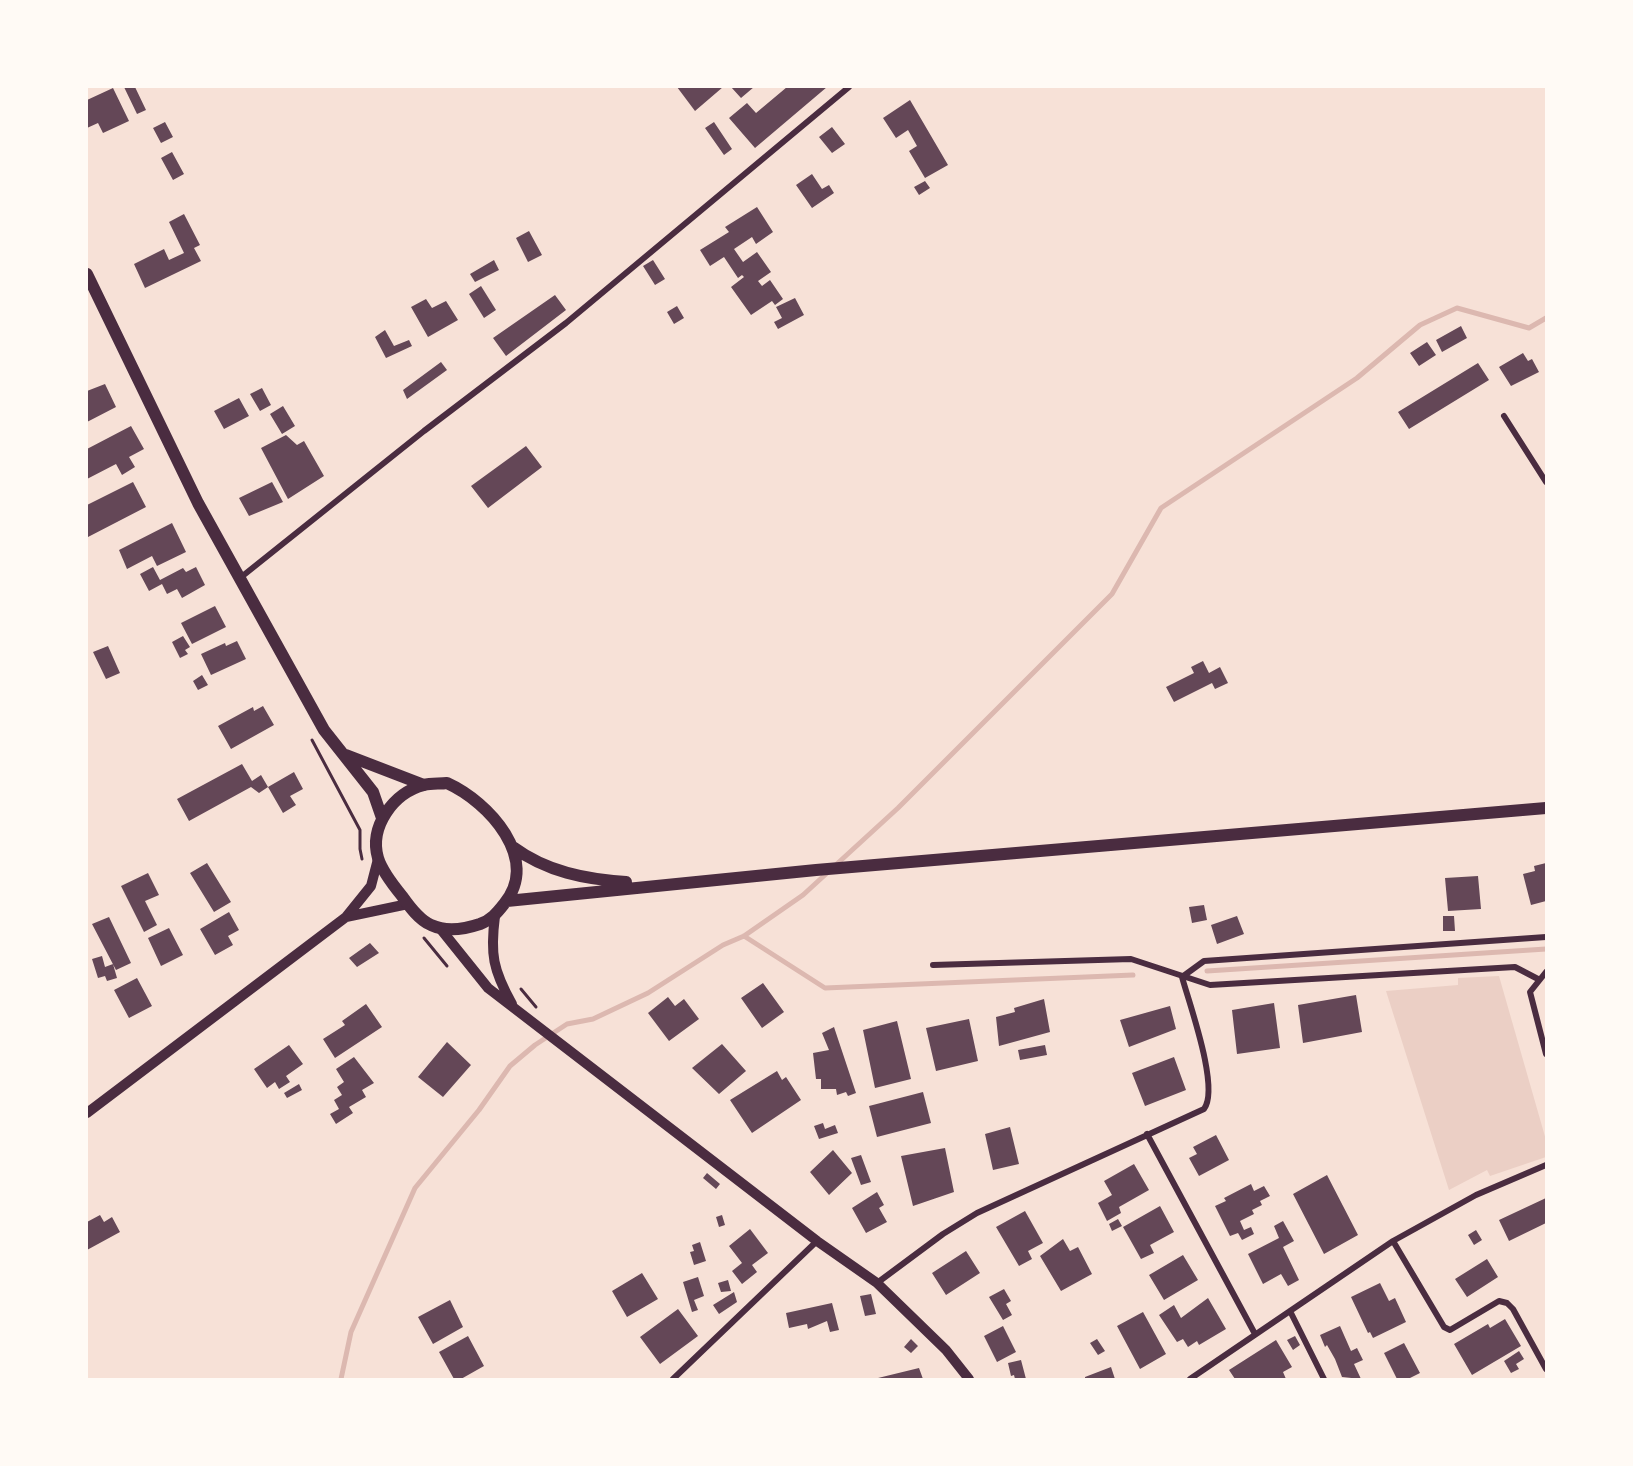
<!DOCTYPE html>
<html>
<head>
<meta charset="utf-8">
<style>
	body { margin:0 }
	#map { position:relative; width:1633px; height:1466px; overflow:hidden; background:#f7e1d7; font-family:"Sofia Sans Condensed",sans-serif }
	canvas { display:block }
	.frame { position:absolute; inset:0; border:88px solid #fffaf5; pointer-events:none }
</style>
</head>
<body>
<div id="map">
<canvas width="1633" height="1466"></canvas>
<div class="frame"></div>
</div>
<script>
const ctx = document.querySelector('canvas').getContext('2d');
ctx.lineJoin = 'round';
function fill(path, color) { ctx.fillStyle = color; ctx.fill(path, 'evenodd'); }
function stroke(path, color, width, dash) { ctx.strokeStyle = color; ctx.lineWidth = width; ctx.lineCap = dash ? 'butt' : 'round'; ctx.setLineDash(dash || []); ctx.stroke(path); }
const green = new Path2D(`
	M1499,976l47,164v17l-56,19 -3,-6 -38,20 -63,-199 72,-6v-7z`);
const stream = new Path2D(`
	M744,936l81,52 308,-13
	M1207,971l339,-22
	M341,1379l10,-47 64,-144 64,-78 31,-44 25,-21 32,-21 26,-5 55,-26 75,-48 21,-9 59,-41 95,-87 214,-214 49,-86 196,-130 63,-53 37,-17 72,20 17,-10`);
const building = new Path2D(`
	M124,87h11l11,23 -9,4z
	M677,87h46l-28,24z
	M731,87h23l-13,11z
	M787,87h40l-72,61 -26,-30 18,-15 9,10z
	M113,88l16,33 -26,12 -5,-10 -11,5v-28z
	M910,100l38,65 -23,13 -16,-27 8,-5 -9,-16 -12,8 -13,-20z
	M165,122l8,15 -12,6 -8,-15z
	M714,122l18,27 -8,6 -19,-27z
	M832,127l13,17 -13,9 -13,-16z
	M172,152l12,22 -11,6 -12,-22z
	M812,174l10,15 7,-4 5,8 -22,15 -16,-23z
	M925,181l5,7 -11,7 -5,-8z
	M757,207l16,25 -17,12 -4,-7 -18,12 9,13 14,-10 14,20 -13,9 4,5 8,-6 13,19 -8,6 -3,-4 -21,14 -20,-28 13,-10 -2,-2 -4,3 -14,-21 -14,9 -10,-16 29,-18 -4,-5z
	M184,214l16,31 -6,3 7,13 -56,27 -11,-24 30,-15 5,11 15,-7 -15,-31z
	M529,231l13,24 -14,7 -12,-24z
	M494,260l5,10 -24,12 -5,-8z
	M653,260l12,19 -10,6 -12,-19z
	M481,286l15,24 -12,8 -15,-24z
	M555,295l11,15 -60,46 -13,-18z
	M795,298l9,17 -26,14 -4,-7 8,-4 -6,-11z
	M426,299l6,9 14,-7 12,19 -30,17 -17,-30z
	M677,306l7,12 -10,6 -7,-12z
	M1461,326l6,12 -25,14 -6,-12z
	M385,330l9,16 15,-6 3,6 -26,12 -11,-21z
	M1427,342l9,13 -17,11 -9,-13z
	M1523,353l5,8 4,-2 7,13 -28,14 -12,-19z
	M441,362l6,8 -40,29 -4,-9z
	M1478,363l11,17 -80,49 -11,-17z
	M105,384l11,23 -29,15v-31z
	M262,388l9,17 -11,6 -10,-17z
	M239,398l10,18 -25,13 -10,-18z
	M283,406l12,20 -13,8 -12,-20z
	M131,426l13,23 -15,8 6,10 -13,8 -6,-11 -29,15v-30z
	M286,435l11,10 7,-4 20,35 -36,23 -27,-51z
	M526,446l16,21 -54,41 -17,-22z
	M133,482l13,25 -58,30 -1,-32z
	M272,482l11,20 -34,14 -10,-18z
	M172,523l14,29 -29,14 -5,-10 -25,13 -8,-19z
	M153,567l7,13 23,-12 3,4 10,-5 9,18 -23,13 -5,-9 -10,5 -5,-10 -13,7 -9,-17z
	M215,606l11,21 -34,17 -11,-21z
	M183,636l7,11 -5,3 3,4 -8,4 -8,-16z
	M237,641l9,18 -35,16 -10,-21 24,-11 1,3z
	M108,646l12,27 -14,6 -13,-27z
	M1203,661l6,12 11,-6 8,16 -13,6 -3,-6 -38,19 -8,-15 28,-14 -3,-6z
	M202,675l6,10 -10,5 -5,-9z
	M263,706l11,19 -43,24 -13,-23 35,-19 1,4z
	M242,764l10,17 9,-6 7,12 -9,6 -8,-6 -62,34 -12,-22z
	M294,772l9,17 -13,7 6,9 -13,8 -15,-26z
	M207,863l24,39 -17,10 -24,-39z
	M1546,863v38l-15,4 -8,-31 12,-3 -1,-5z
	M148,873l11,22 -14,6 12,24 -13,7 -23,-46z
	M1478,876l3,33 -33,2 -3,-33z
	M1204,905l3,15 -15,3 -3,-16z
	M229,912l10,18 -11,6 5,9 -18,10 -15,-26z
	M1237,916l7,18 -27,10 -6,-19z
	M1443,916h11l1,15h-12z
	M109,917l22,46 -15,7 -24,-46z
	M169,928l14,27 -22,11 -13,-28z
	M370,943l9,10 -22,14 -8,-9z
	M102,956l3,11 8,-3 4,14 -10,3 -2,-5 -7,2 -6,-19z
	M137,978l15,28 -23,12 -15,-28z
	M763,983l21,29 -22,16 -21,-30z
	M1356,995l6,37 -59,11 -5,-38z
	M668,997l7,9 9,-7 15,20 -30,22 -21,-28z
	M1044,999l6,33 -51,14 -3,-29 19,-5 -1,-4z
	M1274,1003l6,45 -43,6 -5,-44z
	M366,1004l16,23 -47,31 -12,-19 22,-14 -3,-4z
	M1170,1006l6,23 -47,18 -9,-27z
	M969,1019l9,42 -42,10 -10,-43z
	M897,1021l14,58 -36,9 -12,-58z
	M834,1027l22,66 -8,3 -2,-4 -9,3 -1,-6h-15v-10h-5l-3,-26 16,-3 -7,-17z
	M447,1042l24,23 -28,32 -25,-20z
	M722,1044l24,27 -27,23 -27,-26z
	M289,1045l14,19 -17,12 4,6 -11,7 -4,-7 -8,6 -13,-19z
	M1045,1045l2,10 -27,5 -2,-10z
	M354,1057l20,26 -12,7 4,7 -17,10 4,6 -17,11 -6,-10 9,-5 -5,-9 8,-5 -5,-8 7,-5 -8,-13z
	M1174,1057l12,33 -41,16 -13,-33z
	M777,1071l5,9 4,-3 15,23 -49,33 -22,-33z
	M299,1084l3,6 -15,8 -3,-5z
	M923,1092l8,31 -54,14 -8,-31z
	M823,1123l2,6 10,-4 3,8 -19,6 -5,-13z
	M1010,1127l9,37 -26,6 -8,-36z
	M1216,1135l13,25 -30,16 -10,-18 8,-4 -4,-7z
	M945,1148l9,44 -41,14 -12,-50z
	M833,1150l19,23 -23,22 -19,-23z
	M861,1155l10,27 -10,3 -10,-27z
	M1134,1164l15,26 -30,17 2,6 -14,8 -9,-18 14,-8 -8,-14z
	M707,1173l13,11 -4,5 -13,-11z
	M1327,1175l31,60 -34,19 -31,-60z
	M1251,1184l3,7 10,-5 6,10 -10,5 2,4 -10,5 2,4 -14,7 4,9 7,-3 3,7 -12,6 -4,-7 -8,3 -15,-30 11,-5 -2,-3z
	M877,1192l7,13 -5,3 8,14 -21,11 -14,-25z
	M1546,1198v25l-37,18 -10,-21z
	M1160,1206l14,26 -24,13 4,8 -13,6 -18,-32z
	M1025,1211l18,32 -15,8 4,8 -13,7 -23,-39z
	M100,1215l4,7 8,-5 8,15 -33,18v-28z
	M722,1215l3,10 -6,2 -3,-10z
	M1118,1219l4,7 -10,5 -3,-7z
	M1283,1221l11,20 -11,6 16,33 -11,6 -7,-12 -18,10 -15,-30 31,-16 -5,-12z
	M750,1229l18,24 -16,12 5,7 -15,12 -10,-13 10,-8 -13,-17z
	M1476,1230l6,10 -8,5 -6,-10z
	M1063,1239l7,12 8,-4 14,27 -31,17 -21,-35z
	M700,1242l6,19 -12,4 -4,-13 4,-1 -2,-6z
	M966,1251l14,22 -34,22 -14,-22z
	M1183,1255l15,25 -34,20 -15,-25z
	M1487,1259l11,18 -31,20 -12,-18z
	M642,1273l16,26 -31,18 -15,-26z
	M698,1277l6,19 -10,4 4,10 -6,2 -9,-30z
	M728,1280l3,11 -10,1 -3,-9z
	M1380,1283l9,18 6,-3 11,24 -33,16 -3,-6 -2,1 -17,-36z
	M1004,1289l7,12 -5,3 6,11 -9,5 -14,-23z
	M734,1292l3,10 -18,12 -6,-9z
	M871,1294l5,20 -11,2 -5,-20z
	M1208,1298l18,31 -27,16 -2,-4 -9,6 -5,-8 -6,3 -18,-27 15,-10 7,13z
	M450,1300l13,27 -30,17 -15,-27z
	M832,1303l7,27 -9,2 -3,-11 -19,8 -1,-5 -18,4 -3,-15z
	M678,1309l20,27 -38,28 -20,-27z
	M1143,1312l23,42 -26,15 -23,-43z
	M1505,1319l16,27 -49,29 -18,-31 34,-20 2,4z
	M1003,1326l13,26 -19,10 -13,-26z
	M1340,1326l11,25 6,-3 6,12 -9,4 7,15 -19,-2 -7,-18 -8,-14 -2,2 -5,-12z
	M468,1336l16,30 -23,13h-7l-15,-27z
	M1295,1336l5,9 -7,5 -6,-10z
	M911,1339l7,7 -7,7 -7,-6z
	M1097,1339l8,12 -7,4 -8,-12z
	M1276,1340l16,27 -9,5 3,7h-51l-6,-9z
	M1404,1343l16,30 -12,6h-11l-13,-26z
	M1519,1351l5,8 -8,5 3,5 -8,4 -7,-12z
	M1021,1360l5,19h-11l-1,-4 -3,1 -3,-13z
	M1111,1367l4,12h-30v-2z
	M919,1368l4,11h-45v-1z`);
const path = new Path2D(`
	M312,740l48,90v19l2,10
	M424,938l23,28
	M521,989l15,18`);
const minor = new Path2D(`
	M1504,416l42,66
	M240,578l184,-147 142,-108 283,-236
	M933,965l198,-6 79,26 305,-18 23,12
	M1546,972l-16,20 16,62
	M1182,977l22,-16 342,-24
	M1147,1134l108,200
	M1393,1241l51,86 6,3 49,-29 8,2 6,6 33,60
	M877,1283l66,-49 34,-21 227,-104c16,-21 -15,-106 -22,-132
	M1290,1311l34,68
	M673,1379l144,-138
	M1190,1379l203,-138 83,-46 70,-30`);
const tertiary = new Path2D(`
	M495,916c-5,38 -2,54 17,88
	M346,917l62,-13
	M439,927l49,61 329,253 60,42 69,67 23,29
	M87,1113l259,-196 25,-31 7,-27`);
const secondary = new Path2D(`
	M87,274l111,229 126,227 49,62 9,26
	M346,755l78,30
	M447,783c42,19 94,76 57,121 -7,9 -13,16 -24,20 -15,5 -34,8 -49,1 -12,-5 -22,-19 -29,-29 -9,-11 -20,-25 -24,-38 -9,-31 15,-65 46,-73 7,-2 16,-1 23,-2z
	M513,847c34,25 72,32 113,35
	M507,901l309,-31 730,-62`);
fill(green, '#ebcfc5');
stroke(stream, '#dcb8b0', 5);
fill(building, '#644757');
stroke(path, '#4a2c40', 3);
stroke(minor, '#4a2c40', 6);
stroke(tertiary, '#4a2c40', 10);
stroke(secondary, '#4a2c40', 12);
</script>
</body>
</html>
